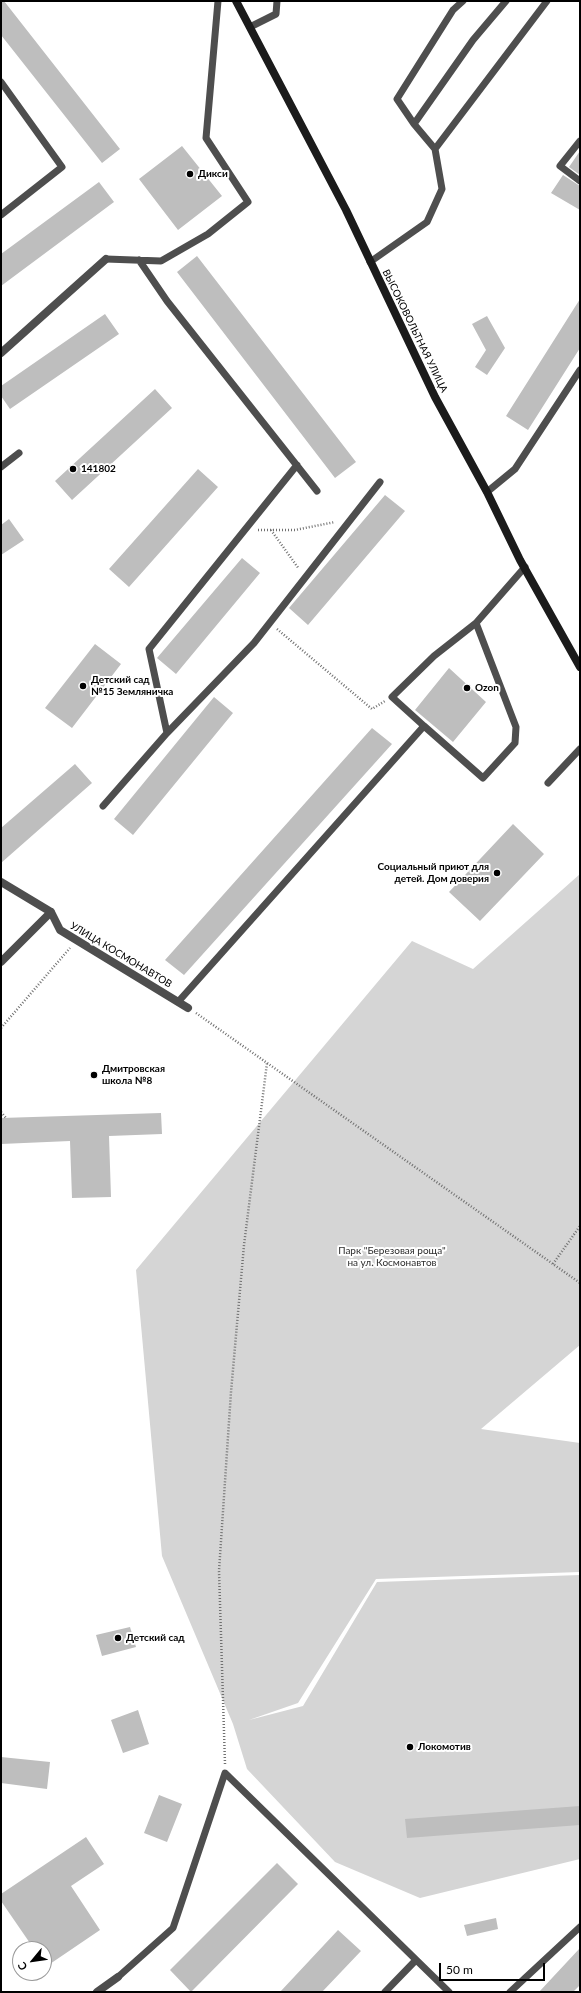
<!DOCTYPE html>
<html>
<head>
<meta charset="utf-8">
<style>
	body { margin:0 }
	#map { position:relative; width:581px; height:1993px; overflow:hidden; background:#fff; font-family:Lato,sans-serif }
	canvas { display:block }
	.frame { position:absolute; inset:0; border:2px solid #000; pointer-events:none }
	.north { position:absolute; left:12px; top:1941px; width:40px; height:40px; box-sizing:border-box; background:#fff; border:1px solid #999; border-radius:50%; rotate:241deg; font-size:11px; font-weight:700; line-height:16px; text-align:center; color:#000 }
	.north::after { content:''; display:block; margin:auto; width:14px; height:18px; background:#000; clip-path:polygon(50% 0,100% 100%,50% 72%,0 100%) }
	.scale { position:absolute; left:439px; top:1963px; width:106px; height:18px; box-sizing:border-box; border:2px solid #000; border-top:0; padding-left:5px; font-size:12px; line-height:14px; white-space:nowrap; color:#000; -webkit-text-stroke:3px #fff; paint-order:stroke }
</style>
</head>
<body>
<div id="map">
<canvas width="581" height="1993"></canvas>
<div class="frame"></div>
<div class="north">С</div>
<div class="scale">50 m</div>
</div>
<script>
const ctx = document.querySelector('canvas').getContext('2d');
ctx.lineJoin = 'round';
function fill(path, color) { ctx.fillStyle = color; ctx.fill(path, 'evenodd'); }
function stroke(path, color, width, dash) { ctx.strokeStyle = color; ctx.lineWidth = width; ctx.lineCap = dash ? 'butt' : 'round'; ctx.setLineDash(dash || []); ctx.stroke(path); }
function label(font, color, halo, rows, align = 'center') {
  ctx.font = font + ' Lato,sans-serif'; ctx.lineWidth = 4; ctx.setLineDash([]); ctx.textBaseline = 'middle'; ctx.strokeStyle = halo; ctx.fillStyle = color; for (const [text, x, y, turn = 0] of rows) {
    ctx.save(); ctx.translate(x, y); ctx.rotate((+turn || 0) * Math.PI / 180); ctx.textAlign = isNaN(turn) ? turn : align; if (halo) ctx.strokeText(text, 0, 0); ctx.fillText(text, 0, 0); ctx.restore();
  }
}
const green = new Path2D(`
	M580,874v471l-99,84 99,14v129l-204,7 -78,124 -49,17 54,-14 74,-124 203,-7v284l-160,39 -85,-36 -88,-93 -14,-45 -71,-168 -26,-286 276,-329 61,28z`);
const building = new Path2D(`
	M1,1h3l116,148 -18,14 -101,-128z
	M182,146l40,50 -44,34 -39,-51z
	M580,151v24l-11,-8z
	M563,175l17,11v24l-29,-17z
	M99,182l15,20 -113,84v-32z
	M197,256l159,206 -21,16 -158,-206z
	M580,299v49l-52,82 -22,-14z
	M105,314l14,20 -109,75 -9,-13v-10z
	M487,316l18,32 -18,27 -12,-8 11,-17 -14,-26z
	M155,389l17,19 -100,92 -17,-19z
	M198,469l20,18 -89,100 -20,-18z
	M385,495l20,16 -97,114 -19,-17z
	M9,519l15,21 -23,15v-30z
	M242,558l18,15 -84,101 -19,-16z
	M95,644l26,20 -49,64 -27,-20z
	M449,668l37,34 -33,40 -38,-32z
	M214,697l19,16 -100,122 -19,-16z
	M372,728l20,16 -208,231 -19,-15z
	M75,764l17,19 -91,80v-35z
	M513,824l31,30 -64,67 -31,-29z
	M161,1113l1,21 -53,2 2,61 -39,1 -2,-57 -69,3v-26z
	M130,1627l6,20 -34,9 -6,-21z
	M138,1710l11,34 -26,9 -12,-33z
	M1,1757l49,5 -3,27 -46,-6z
	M159,1795l23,9 -15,38 -23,-9z
	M580,1806v19l-173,13 -2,-19z
	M86,1837l18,27 -33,22 29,44 -56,38v-19h-10l-33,-48v-7z
	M277,1863l21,21 -107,108 -21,-22z
	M496,1918l2,11 -31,7 -3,-11z
	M338,1930l23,21 -39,41h-42z
	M580,1948v37l-7,7h-34z`);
const path = new Path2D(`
	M258,530h37l40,-8
	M271,530l28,39
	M277,629l95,80 13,-8
	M196,1013l384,270
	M1,1028l69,-80
	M1,1112l5,6
	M553,1264l27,-38
	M225,1764l-6,-193 12,-179 13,-147 23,-182`);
const service = new Path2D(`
	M250,27l26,-13 1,-13
	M1,82l61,85 -61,48
	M414,124l-17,-25 56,-89 10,-9
	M580,141l-20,25 20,15
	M435,149l112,-148
	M106,259l55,2 47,-27 40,-32 -42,-64 12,-137
	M139,260l28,41 150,190
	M370,262l57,-40 15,-33 -7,-40 -21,-25 59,-84 33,-39
	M1,467l18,-14
	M487,492l28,-23 65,-99
	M424,726l59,52 32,-35 1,-16 -40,-104
	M167,733l87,-90 126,-161
	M548,783l32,-34
	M103,806l64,-73 -18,-84 148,-184
	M178,1002l246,-276 -32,-29 42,-41 42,-33 49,-56
	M118,1977l55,-49 52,-155 224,219
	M385,1992l31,-32
	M510,1992l70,-65`);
const minor = new Path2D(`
	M1,353l105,-94
	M1,882l50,30 -50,50
	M51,912l9,18 128,78
	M97,1992l21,-15`);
const secondary = new Path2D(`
	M236,1l110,209 89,187 52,95 33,68 60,107`);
const markers = [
	[190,174,4,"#000"],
	[73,469,4,"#000"],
	[83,686,4,"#000"],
	[467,688,4,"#000"],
	[497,873,4,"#000"],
	[94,1075,4,"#000"],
	[118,1638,4,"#000"],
	[410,1747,4,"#000"]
];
const poiNames = [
	["Дикси",198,174],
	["141802",81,469],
	["Детский сад",91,680],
	["№15 Земляничка",91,692],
	["Ozon",475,688],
	["Социальный приют для",489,867,"right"],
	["детей. Дом доверия",489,879,"right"],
	["Дмитровская",102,1069],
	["школа №8",102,1081],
	["Детский сад",126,1638],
	["Локомотив",418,1747]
];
const streetNames = [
	["ВЫСОКОВОЛЬТНАЯ УЛИЦА",415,331,64],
	["УЛИЦА КОСМОНАВТОВ",121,955,31]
];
const parkNames = [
	["Парк \"Березовая роща\"",392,1251],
	["на ул. Космонавтов",392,1263]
];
fill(green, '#d5d5d5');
fill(building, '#bebebe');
stroke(path, '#707070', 2.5, [1, 2]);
stroke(service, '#4e4e4e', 7);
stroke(minor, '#4e4e4e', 8);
stroke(secondary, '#1b1b1b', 8);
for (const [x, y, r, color] of markers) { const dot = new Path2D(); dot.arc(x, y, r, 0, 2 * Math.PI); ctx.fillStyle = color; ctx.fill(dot); stroke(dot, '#fff', 1.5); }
label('bold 10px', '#000', '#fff', poiNames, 'left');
label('10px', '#000', '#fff', streetNames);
label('10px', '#2c2c2c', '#fff', parkNames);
</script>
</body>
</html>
